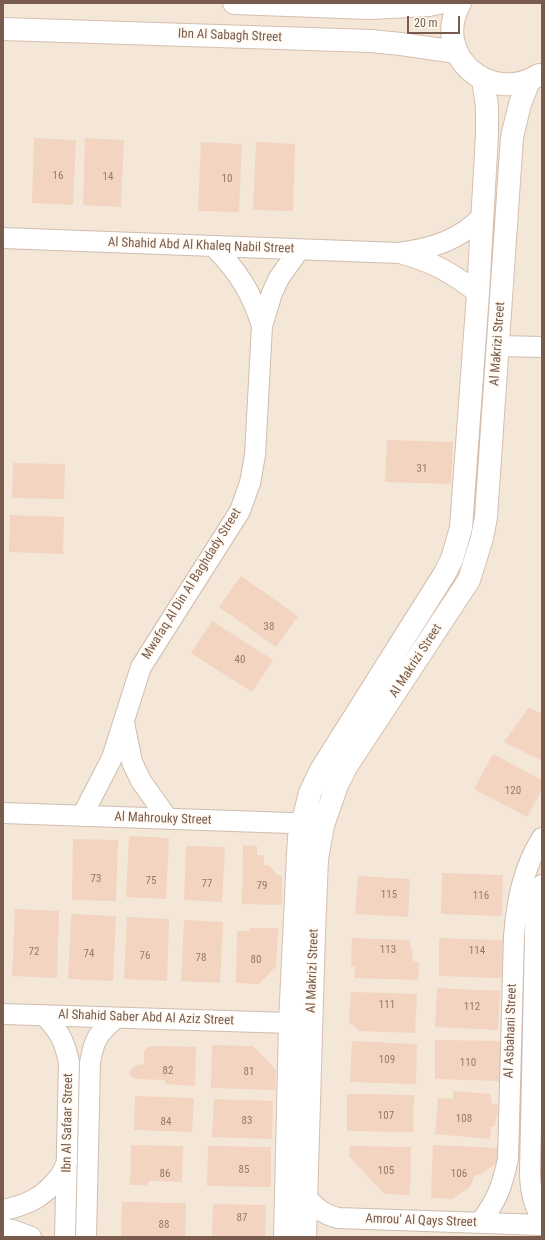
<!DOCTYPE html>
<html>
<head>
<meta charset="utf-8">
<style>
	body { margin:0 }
	#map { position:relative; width:545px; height:1240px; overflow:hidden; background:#fcf5ea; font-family:"Roboto Condensed",sans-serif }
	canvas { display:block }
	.frame { position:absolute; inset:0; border:4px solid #785b4d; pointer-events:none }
	.scale { position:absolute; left:407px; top:16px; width:53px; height:18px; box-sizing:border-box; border:2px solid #785b4d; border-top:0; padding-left:5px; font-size:12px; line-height:14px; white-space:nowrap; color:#785b4d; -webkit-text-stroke:3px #fff9f0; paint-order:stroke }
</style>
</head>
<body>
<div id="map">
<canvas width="545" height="1240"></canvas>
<div class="frame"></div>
<div class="scale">20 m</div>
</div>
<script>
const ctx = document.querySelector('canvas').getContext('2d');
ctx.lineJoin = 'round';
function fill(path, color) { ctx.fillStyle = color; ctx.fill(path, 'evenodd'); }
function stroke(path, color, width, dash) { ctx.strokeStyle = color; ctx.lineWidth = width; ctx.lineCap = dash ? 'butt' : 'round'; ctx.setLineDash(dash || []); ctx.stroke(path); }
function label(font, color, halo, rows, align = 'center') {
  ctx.font = font + ' "Roboto Condensed",sans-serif'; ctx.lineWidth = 3; ctx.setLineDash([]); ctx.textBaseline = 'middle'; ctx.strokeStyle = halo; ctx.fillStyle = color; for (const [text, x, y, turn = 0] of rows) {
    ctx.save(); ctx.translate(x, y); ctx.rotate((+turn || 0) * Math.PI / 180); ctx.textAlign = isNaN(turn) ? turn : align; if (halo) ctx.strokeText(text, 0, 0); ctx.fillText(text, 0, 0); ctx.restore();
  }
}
const residential = new Path2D(`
	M3,3h539v1234h-539z`);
const building = new Path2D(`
	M34,138l42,2 -3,65 -41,-2z
	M85,138l39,2 -3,67 -38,-2z
	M201,142l41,2 -3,68 -41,-1z
	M256,142l39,2 -2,67 -40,-1z
	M387,440l66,2 -2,42 -66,-2z
	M13,463l52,1 -1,35 -52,-1z
	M10,515l54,2 -1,37 -54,-2z
	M241,576l57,40 -22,31 -57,-40z
	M212,621l61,39 -21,32 -61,-39z
	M529,707l13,7v47l-38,-19z
	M493,754l49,26v10l-15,27 -53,-28z
	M129,836l40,2 -3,61 -40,-2z
	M73,839l45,1 -2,61 -44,-1z
	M243,845l14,1v9h7v10h4l10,10 4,1v29l-40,-1z
	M186,846l39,1 -3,55 -38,-2z
	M442,873l61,2 -1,41 -61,-2z
	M358,876l52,3 -2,38 -53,-3z
	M15,909l44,2 -2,67 -45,-2z
	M71,914l45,2 -3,65 -45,-2z
	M127,917l42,2 -2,62 -43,-2z
	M184,920l39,2 -3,61 -39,-2z
	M250,928h28l-2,38 -17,18 -23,-1 1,-52h13z
	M352,938l58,2v9h3l-1,11 7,3 -1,17 -64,-2 1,-12h-4z
	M439,938l64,2 -1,38 -63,-2z
	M437,988l63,3 -2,39 -63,-3z
	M351,992l66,2 -2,39 -56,-2 -10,-9z
	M435,1040l65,1v40l-65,-2z
	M352,1041l65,3 -1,40 -66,-2z
	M212,1045l41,1 23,24 -1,20 -64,-2z
	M154,1046l42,1 -1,39 -30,-2v-4l-27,-1 -6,-1 -3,-5 3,-5 5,-3 7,-1v-12l4,-5z
	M453,1091l37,3 2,10 7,1 -4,21 -4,1 -1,12 -55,-5 3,-36 15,1z
	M347,1094l67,1 -1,37 -66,-1z
	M135,1096l59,2 -2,34 -58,-2z
	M214,1099l59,2 -1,38 -60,-2z
	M131,1145l52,1 -1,36 -32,-1 -3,4h-17z
	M433,1145l65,3 -1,15 -16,11 -6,1 -5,12 -18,12 -21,-1z
	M208,1146l63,1v40l-64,-1z
	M350,1146l61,1 -1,48 -26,-1 -35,-38z
	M122,1202l64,1 -1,34h-64z
	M213,1204l53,1 -1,32h-53z`);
const street = new Path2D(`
	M3,238l396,15c34,-5 59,-12 84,-37
	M213,246c25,25 39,47 49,80
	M403,254c32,9 49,19 75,39
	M498,346l44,1
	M124,723l8,39 9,19 27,38
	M3,813l316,11
	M82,816l30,-58 29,-91 99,-156 10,-28 5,-28 7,-129 10,-33 7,-15 20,-28
	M542,885l-6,22 -1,28 -5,237c0,18 3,32 12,47
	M3,1014l287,9
	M44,1015c16,17 20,25 25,47l-4,175
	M306,1197c11,12 17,17 32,21l204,7
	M3,1210c25,-5 41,-13 57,-34 3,-4 5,-10 7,-14
	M480,1223c17,-23 22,-36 28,-64l6,-223c3,-35 9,-68 28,-98
	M3,1228l9,2 19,7
	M86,1237l4,-174c4,-24 8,-30 26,-45`);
const secondary = new Path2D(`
	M234,3l136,5 59,-3 10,-2
	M460,3c-29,51 29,103 79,72
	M3,29l368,12 30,3 55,8
	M285,1237l5,-214 8,-168 1,-18 11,-44 11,-23 124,-197 7,-14 9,-31 17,-235 9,-158v-29l-4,-26
	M305,1237l9,-305 3,-73 6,-34 14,-40 9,-18 123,-187 13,-42 4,-21 26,-380 8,-33 9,-23`);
const numberNames = [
	["16",58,176],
	["14",108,177],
	["10",227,179],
	["31",422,469],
	["38",269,627],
	["40",240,660],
	["120",513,791],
	["73",96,879],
	["75",151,881],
	["77",207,884],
	["79",262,886],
	["115",389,895],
	["116",481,896],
	["113",388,950],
	["114",477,951],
	["72",34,952],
	["74",89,954],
	["76",145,956],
	["78",201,958],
	["80",256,960],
	["111",387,1005],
	["112",472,1007],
	["109",387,1060],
	["110",468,1063],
	["82",168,1071],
	["81",249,1072],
	["107",386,1116],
	["108",464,1119],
	["83",247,1121],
	["84",166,1122],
	["85",244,1170],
	["105",386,1171],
	["86",165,1174],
	["106",459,1174],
	["87",242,1218],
	["88",164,1225]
];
const streetNames = [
	["Ibn Al Sabagh Street",230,36,2],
	["Al Shahid Abd Al Khaleq Nabil Street",201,246,2],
	["Al Makrizi Street",498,344,-86],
	["Mwafaq Al Din Al Baghdady Street",192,584,-58],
	["Al Makrizi Street",416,661,-57],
	["Al Mahrouky Street",163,819,2],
	["Al Makrizi Street",313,971,-88],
	["Al Shahid Saber Abd Al Aziz Street",146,1018,2],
	["Al Asbahani Street",511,1031,-88],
	["Ibn Al Safaar Street",68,1123,-89],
	["Amrou' Al Qays Street",421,1221,2]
];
fill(residential, '#f4e7d8');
fill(building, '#f2d4c1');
stroke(street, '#cfbdaf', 22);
stroke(secondary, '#d5bfaf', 24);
stroke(street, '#fff', 20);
stroke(secondary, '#fff', 22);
label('11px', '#96796a', null, numberNames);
label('13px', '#785b4d', '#fff9f0', streetNames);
</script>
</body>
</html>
